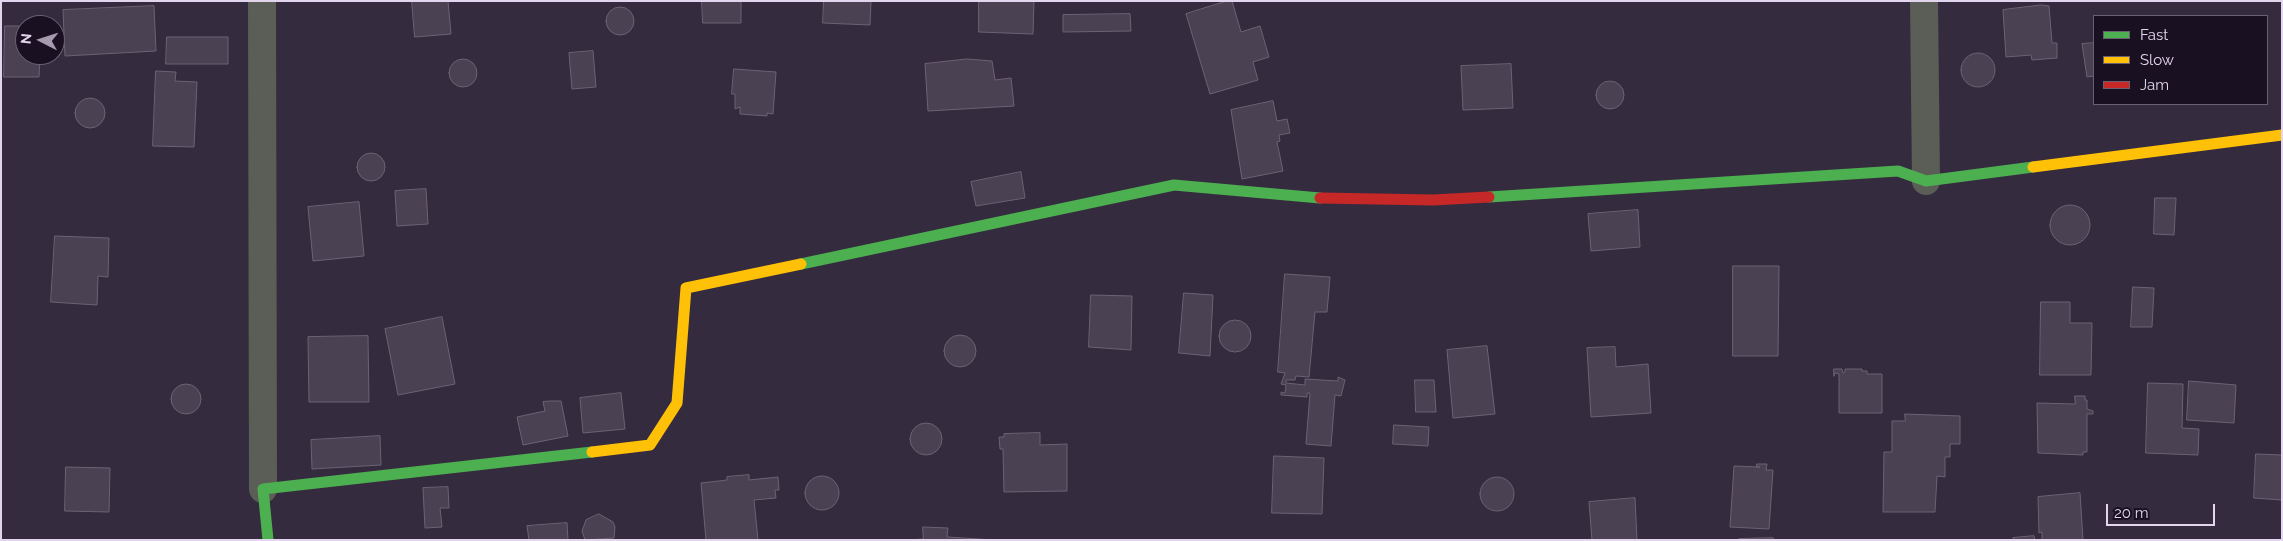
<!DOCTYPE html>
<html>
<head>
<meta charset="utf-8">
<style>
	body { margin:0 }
	#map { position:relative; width:2283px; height:541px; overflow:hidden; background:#352b3e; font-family:Raleway,sans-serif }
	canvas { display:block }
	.frame { position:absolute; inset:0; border:2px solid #e1d6ed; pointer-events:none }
	.legend { position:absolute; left:2093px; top:15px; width:175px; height:90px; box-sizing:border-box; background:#191121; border:1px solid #696073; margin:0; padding:6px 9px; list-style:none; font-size:15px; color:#e1d6ed }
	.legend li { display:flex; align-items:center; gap:10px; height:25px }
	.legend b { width:25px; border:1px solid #696073 }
	.north { position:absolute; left:15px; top:15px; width:50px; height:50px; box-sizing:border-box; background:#191121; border:1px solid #696073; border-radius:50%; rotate:275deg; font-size:14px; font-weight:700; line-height:20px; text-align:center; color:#e1d6ed }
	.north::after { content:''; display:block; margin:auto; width:18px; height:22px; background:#a59ab0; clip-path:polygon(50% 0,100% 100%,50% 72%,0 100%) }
	.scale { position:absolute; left:2106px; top:504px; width:109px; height:22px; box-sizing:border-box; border:2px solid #e1d6ed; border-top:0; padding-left:6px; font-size:15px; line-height:18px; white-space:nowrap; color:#e1d6ed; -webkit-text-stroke:4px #191121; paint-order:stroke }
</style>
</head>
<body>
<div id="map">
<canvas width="2283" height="541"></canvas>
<div class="frame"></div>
<ul class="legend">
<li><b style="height:6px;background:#4caf50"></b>Fast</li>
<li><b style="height:6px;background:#ffc107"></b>Slow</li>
<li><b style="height:6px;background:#c62828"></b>Jam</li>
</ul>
<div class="north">N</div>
<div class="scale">20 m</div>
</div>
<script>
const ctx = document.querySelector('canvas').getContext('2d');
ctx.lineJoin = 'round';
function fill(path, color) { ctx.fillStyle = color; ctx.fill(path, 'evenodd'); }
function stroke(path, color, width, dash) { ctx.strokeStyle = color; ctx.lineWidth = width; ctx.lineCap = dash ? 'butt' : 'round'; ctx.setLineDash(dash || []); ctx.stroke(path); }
const building = new Path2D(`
	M412,1h36l3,33 -36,3z
	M702,1h39v22h-38z
	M824,1h47l-1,24 -47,-2z
	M979,1h55l-1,33 -54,-2z
	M1227,1h5l9,31 19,-6 9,31 -16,5 5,18 -48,14 -24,-80z
	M2041,5l8,1 3,37h5v15l-25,2 -1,-5 -25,2 -3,-47z
	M154,6l2,45 -91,5 -2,-46z
	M606 21a14 14 0 1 1 28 0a14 14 0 1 1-28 0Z
	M1130,14l1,17 -68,1v-17z
	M5,26h20v29h15l-1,22h-35z
	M167,37h61v27h-62z
	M2094,43v33l-7,1 -5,-33z
	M593,51l3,36 -24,2 -3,-36z
	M1961 70a17 17 0 1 1 34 0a17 17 0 1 1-34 0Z
	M449 73a14 14 0 1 1 28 0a14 14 0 1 1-28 0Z
	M967,59l25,2 3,19 16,-2 3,28 -86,5 -3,-47z
	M1511,64l2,44 -50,2 -2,-44z
	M734,69l42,3 -3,42 -6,-1v3l-27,-2v-7l-5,2v-15h-3z
	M156,71l20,1 -1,9 22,1 -3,65 -41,-1z
	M1596 95a14 14 0 1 1 28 0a14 14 0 1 1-28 0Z
	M75 113a15 15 0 1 1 30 0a15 15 0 1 1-30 0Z
	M1273,101l4,20 10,-2 3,14 -11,2 1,6 -3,1 6,29 -41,8 -11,-69z
	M357 167a14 14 0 1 1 28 0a14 14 0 1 1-28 0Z
	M1021,172l4,26 -49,8 -5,-24z
	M426,189l2,35 -31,2 -2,-35z
	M2155,198h21l-2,37 -20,-1z
	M359,202l5,54 -51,5 -5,-54z
	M2050 225a20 20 0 1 1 40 0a20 20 0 1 1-40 0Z
	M1638,210l2,37 -49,4 -3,-37z
	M55,236l54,2 -1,39 -10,-1 -1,29 -46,-3z
	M1733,266h46l-1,90h-45z
	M1285,274l45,3 -3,35h-12l-6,65 -13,-1 -1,4h-9v3l19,2v-6l33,2v-4l7,3 -4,16 -6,-1 -4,51 -25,-2 4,-51h-3v4l-26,-2v-3l4,1 1,-8 -5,-1 4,-11 -7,-1z
	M2133,287l21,1 -2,39h-21z
	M1184,293l29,2 -3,61 -31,-3z
	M1091,295l41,1 -1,54 -42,-3z
	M2041,302h29v21h22l-1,52h-51z
	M442,317l13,67 -57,11 -13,-66z
	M1219 336a16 16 0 1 1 32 0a16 16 0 1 1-32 0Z
	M944 351a16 16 0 1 1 32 0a16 16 0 1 1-32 0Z
	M368,336l1,66h-60l-1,-65z
	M1487,346l8,68 -42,4 -6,-68z
	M1615,347l1,20 32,-3 3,49 -60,4 -4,-69z
	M1834,369h8l1,4 2,-1v-3h17v2h5v3h15v39h-43v-39l-4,-1 -1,3z
	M1415,380h19l2,32h-20z
	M2189,381l47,4 -2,38 -47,-3z
	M2148,383l35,1 -1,44 17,1 -1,26 -52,-2z
	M171 399a15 15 0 1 1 30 0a15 15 0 1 1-30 0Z
	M621,393l4,36 -42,4 -3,-35z
	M2075,396h10v4h2v9l6,2v3h-6v38h-4v3l-45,-2 -1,-50 38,1z
	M550,401h11l7,35 -45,9 -6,-28 28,-6 -2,-9z
	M1905,414l55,2v28h-10v13h-5v20l-8,-1 -2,36h-52l1,-60h8v-31h13z
	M910 439a16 16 0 1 1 32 0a16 16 0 1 1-32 0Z
	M1394,425l35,2 -1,19 -35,-2z
	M1040,433v12l27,-1v47l-63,1 -1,-43h-3l-1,-12h5v-3z
	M380,436l1,29 -69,4 -1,-29z
	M2256,454l26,1v45l-28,-2z
	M1274,456l50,2 -2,56 -50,-1z
	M1757,464h10l-1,6h7l-4,59 -39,-2 4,-61 26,1h-3z
	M66,467l44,1 -1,44 -44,-1z
	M749,475v5l29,-3 1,13h-4l1,8 -22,2 4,40h-52l-5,-57 26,-3v-3z
	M805 493a17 17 0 1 1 34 0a17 17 0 1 1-34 0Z
	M1480 494a17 17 0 1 1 34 0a17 17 0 1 1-34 0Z
	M448,487l1,21h-9l2,19 -17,1 -2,-40z
	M2080,493l3,47h-41v-8l-3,1 -1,-36z
	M1635,498l2,42h-45l-3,-38z
	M599,514l14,8 2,5 -1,11 -29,2 -3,-9 4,-11z
	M567,523l1,17h-39l-2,-14z
	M923,527l25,1 -1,9 48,3h-85l13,-1z
	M2034,536l1,4h-22v-2z
	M1773,538l1,2h-35v-1z`);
const street = new Path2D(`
	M262,1l1,488
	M1924,1l2,180`);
const fast = new Path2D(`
	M1489,197l409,-26 28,10 107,-14
	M801,264l373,-79 146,13
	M268,540l-5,-51 329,-37`);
const slow = new Path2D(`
	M2033,167l249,-32
	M592,452l58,-7 27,-42 9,-115 115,-24`);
const jam = new Path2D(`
	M1320,198l113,2 56,-3`);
fill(building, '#4a4252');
stroke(building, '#6b6373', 1);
stroke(street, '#5a5e57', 28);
stroke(fast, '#4caf50', 11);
stroke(slow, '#ffc107', 11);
stroke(jam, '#c62828', 11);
</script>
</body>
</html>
